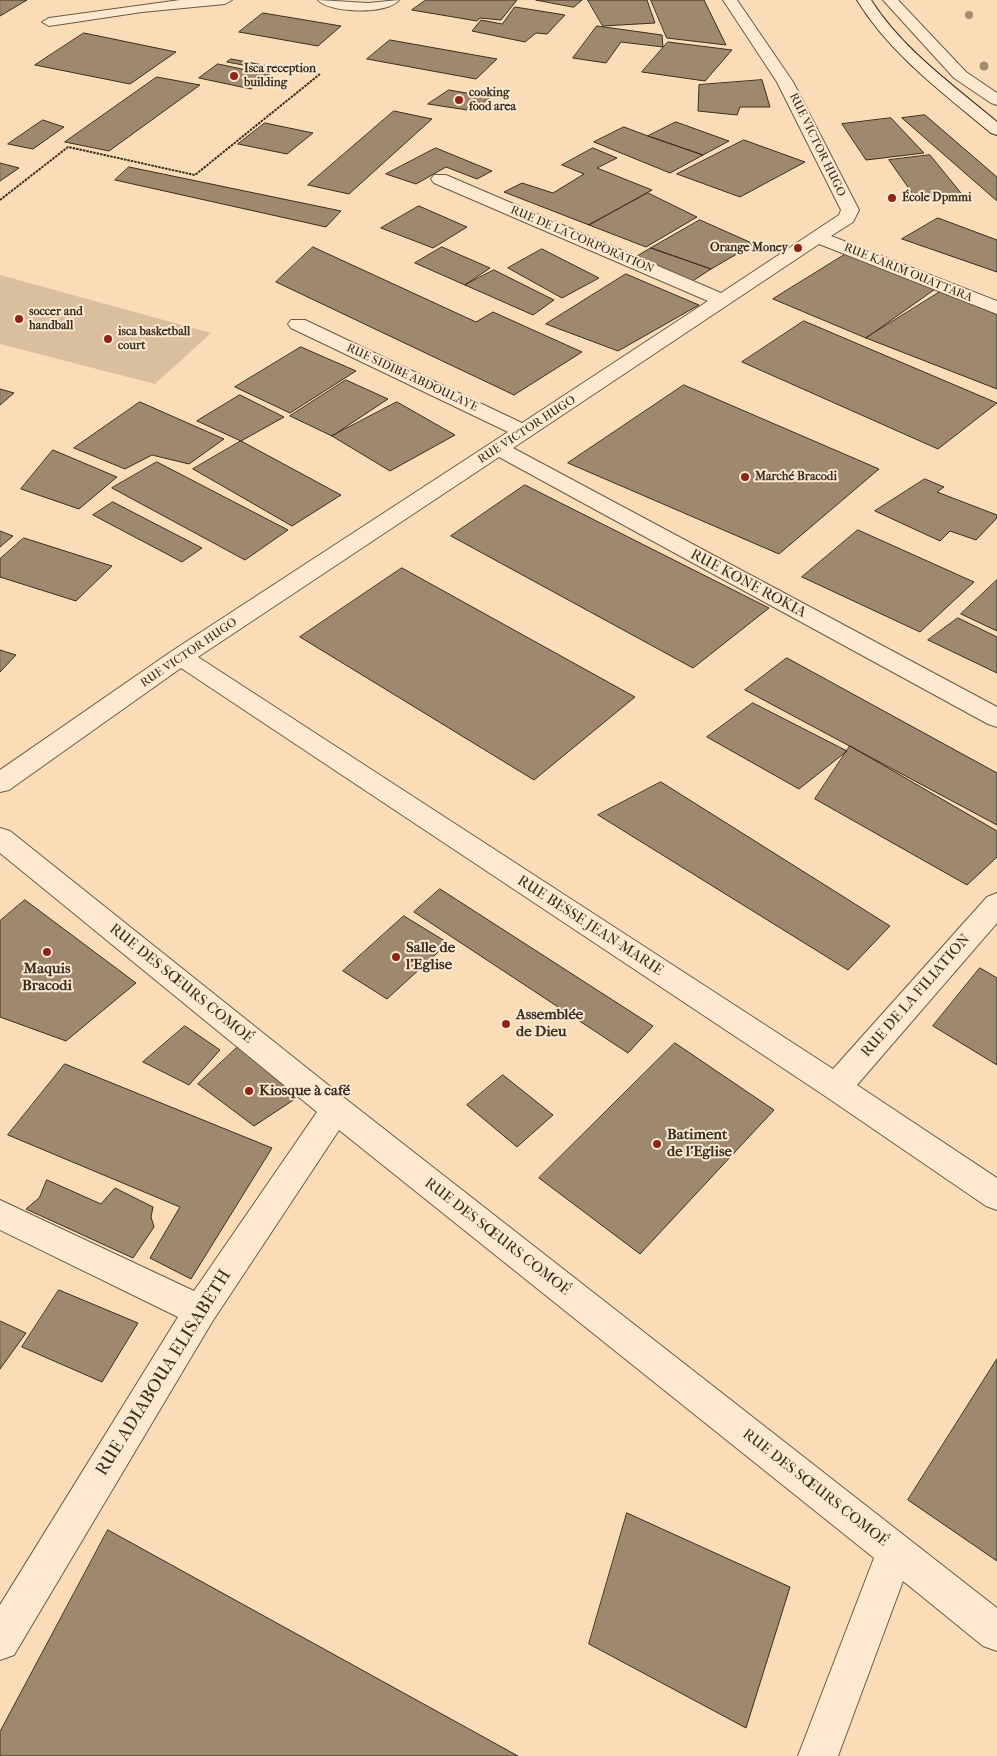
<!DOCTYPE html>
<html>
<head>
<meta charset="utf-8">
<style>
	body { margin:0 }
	canvas { display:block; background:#faddb6 }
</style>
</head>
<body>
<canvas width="997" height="1756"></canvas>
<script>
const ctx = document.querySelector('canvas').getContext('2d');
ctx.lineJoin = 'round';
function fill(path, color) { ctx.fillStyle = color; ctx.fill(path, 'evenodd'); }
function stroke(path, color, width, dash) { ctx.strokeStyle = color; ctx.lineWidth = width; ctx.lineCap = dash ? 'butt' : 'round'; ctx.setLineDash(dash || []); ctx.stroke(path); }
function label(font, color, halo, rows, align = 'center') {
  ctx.font = font + ' "IM FELL French Canon",serif'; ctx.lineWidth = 4; ctx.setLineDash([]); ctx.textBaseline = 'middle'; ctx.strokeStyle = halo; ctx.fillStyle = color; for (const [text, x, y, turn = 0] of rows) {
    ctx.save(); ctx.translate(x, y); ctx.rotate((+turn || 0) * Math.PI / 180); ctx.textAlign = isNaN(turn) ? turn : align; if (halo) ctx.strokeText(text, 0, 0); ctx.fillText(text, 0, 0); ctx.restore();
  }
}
const green = new Path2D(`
	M0,275l211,58 -56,51 -151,-39 -4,-1z`);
const building = new Path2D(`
	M0,0h27l-27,16z
	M426,0h91l-16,20 -21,-2 -3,3 -65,-11z
	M536,0h46l-8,7z
	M588,0h59l8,23 -52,3z
	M651,0h53l22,45 -59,-7z
	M515,7l50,8 -18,19 -11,-1 -11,9 -53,-11 9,-11 21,4z
	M263,13l78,13 -23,20 -79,-14z
	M597,26l65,9 1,12 -42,-5 -15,21 -33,-5z
	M84,33l92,19 -46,32 -95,-19z
	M390,40l107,19 -21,20 -109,-20z
	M668,42l64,8 -27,31 -63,-9z
	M231,59l48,9 -4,3 -48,-9z
	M218,64l52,11 -19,14 -52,-11z
	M157,77l43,8 -91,66 -44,-9z
	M762,80l8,27h-30l-3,8 -39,-4 1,-26z
	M449,90l41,7 -16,14 -46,-7z
	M394,111l38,8 -83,75 -41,-9z
	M925,115l72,62v24l-95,-83z
	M891,118l33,35 -58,7 -24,-36z
	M43,120l21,7 -31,22 -25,-5z
	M676,122l53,19 -26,14 -55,-19z
	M265,123l48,10 -26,21 -49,-10z
	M624,127l24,9 55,19 -33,18 -76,-31z
	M744,140l61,22 -65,35 -63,-23z
	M436,148l56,23 -15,8 -31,-12 -30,17 -30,-10z
	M593,148l24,10 -20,10 55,22 -63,35 -85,-33 18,-9 31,10 31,-19 -22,-9z
	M930,155l35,43 -48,2 -28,-40z
	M0,163l19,5 -19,13z
	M129,167l212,44 -15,16 -211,-47z
	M648,193l49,24 -51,30 -57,-22z
	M419,206l48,21 -34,21 -52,-20z
	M938,218l59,22v32l-95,-33z
	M700,220l54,24 -43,25 -60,-21z
	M313,247l163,75 17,-10 89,40 -68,43 -238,-113z
	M442,247l48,21 -25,17 -50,-22z
	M651,248l60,21 -20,13 -60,-22z
	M542,249l57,29 -37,20 -54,-30z
	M849,252l89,35 -72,51 -93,-39z
	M494,270l60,30 -21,15 -68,-30z
	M626,274l73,31 -81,46 -72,-27z
	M943,290l54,25v74l-131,-51z
	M804,321l193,82 -59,46 -196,-87z
	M301,347l55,24 -66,42 -55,-26z
	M346,380l42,19 -56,37 -42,-20z
	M684,385l195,84 -100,85 -211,-91z
	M0,389l14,4 -14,12z
	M240,395l44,22 -43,24 -44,-20z
	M140,402l84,37 -35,25 -37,-9 -27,14 -51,-21z
	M397,402l58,33 -65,36 -58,-35z
	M241,441l100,54 -49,31 -99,-57z
	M53,450l64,27 -38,32 -58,-20z
	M157,462l131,68 -43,30 -133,-72z
	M925,479l19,8 -7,5 60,23v3l-21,22 -26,-9 -10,10 -65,-30z
	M525,485l244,123 -76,60 -242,-132z
	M113,502l89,46 -20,14 -89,-47z
	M858,530l116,52 -54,50 -118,-55z
	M0,531l13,5 -13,11z
	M24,538l88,28 -36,35 -76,-24v-18z
	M402,568l233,129 -101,83 -234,-143z
	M997,580v51l-36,-17z
	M958,618l39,19v36l-69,-33z
	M0,650l16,5 -16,17z
	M787,658l210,115v52l-252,-135z
	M753,703l94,48 -48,38 -92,-52z
	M850,746l147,85v26l-30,28 -152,-86z
	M661,782l229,144 -42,44 -250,-155z
	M440,889l213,137 -25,27 -214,-141z
	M25,900l111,83 -70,58 -66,-24v-96z
	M404,916l44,27 -61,56 -44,-28z
	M980,968l17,10v87l-64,-39z
	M185,1026l35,24 -31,35 -46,-23z
	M675,1043l99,67 -134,144 -101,-76z
	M241,1044l57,53 -44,29 -56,-42z
	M65,1064l207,84 -81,131 -41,-21 30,-51 -172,-72z
	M503,1075l50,40 -36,32 -50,-42z
	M47,1180l54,24 14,-16 38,19 -2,10 3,10 -21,31 -107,-49 13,-11z
	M59,1290l79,33 -36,59 -80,-35z
	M0,1321l26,12 -26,36z
	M997,1359v202l-89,-61z
	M627,1513l163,74 -44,141 -157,-84z
	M108,1530l410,226h-518v-24z`);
const path = new Path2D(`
	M0,200l68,-53 127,28 125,-101`);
const lane = new Path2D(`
	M180,0h52l-7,4 -83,8 -93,14 -7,-4 7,-4z
	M883,0h15l68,72 31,21v12l-6,-2 -37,-25z`);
const street = new Path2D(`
	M318,0l50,3 31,-3c-11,15 -71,13 -81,0z
	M723,0h14l56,82 66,128 -6,12 -22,14 166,65v13l-178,-70 -306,204 484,259v20l-9,-3 -489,-267 -301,200 635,412 154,-172 10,-4v30l-140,162 140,93v32l-11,-4 -161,-110 -644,-428 -172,122 -9,2v-22l172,-119 336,-219 -217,-104 -3,-4 3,-4h14l217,103 186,-122 -274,-118 -3,-4 3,-4h12l275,118 118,-78 2,-5 -64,-128z
	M0,828l10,3 337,269 650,508v43l-14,-5 -80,-65 -65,175h-40l76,-198 -535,-428 -127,192 -198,333 -14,5v-55l178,-288 -178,-87v-30l194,91 123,-179 -317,-259z`);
const secondary = new Path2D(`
	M857,0h14c31,49 82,85 126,122v13l-6,-2c-48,-40 -101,-79 -134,-133z`);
const trees = [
	[969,15,4],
	[984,66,4.5]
];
const markers = [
	[234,76,5,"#8f2418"],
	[459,100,5,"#8f2418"],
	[892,198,5,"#8f2418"],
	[798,248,5,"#8f2418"],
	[19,319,5,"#8f2418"],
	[108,339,5,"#8f2418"],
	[745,477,5,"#8f2418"],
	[47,952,5,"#8f2418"],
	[396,957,5,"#8f2418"],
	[506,1024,5,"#8f2418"],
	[249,1091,5,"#8f2418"],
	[657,1144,5,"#8f2418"]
];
const farPoinames = [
	["Isca reception",244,69],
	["building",244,83],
	["cooking",469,93],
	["food area",469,107],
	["École Dpmmi",902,198],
	["Orange Money",788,248,"right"],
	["soccer and",29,312],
	["handball",29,326],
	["isca basketball",118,332],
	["court",118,346],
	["Marché Bracodi",755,477]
];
const farStreetnames = [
	["RUE VICTOR HUGO",817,145,64],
	["RUE DE LA CORPORATION",582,240,23],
	["RUE KARIM OUATTARA",908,273,22],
	["RUE SIDIBE ABDOULAYE",412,378,25],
	["RUE VICTOR HUGO",527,430,-33],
	["RUE VICTOR HUGO",189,653,-34]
];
const streetNames = [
	["RUE KONE ROKIA",748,584,28],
	["RUE BESSE JEAN-MARIE",590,926,33],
	["RUE DES SŒURS COMOÉ",181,984,39],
	["RUE DE LA FILIATION",916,996,-49],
	["RUE DES SŒURS COMOÉ",497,1237,38],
	["RUE DES SŒURS COMOÉ",815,1488,38]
];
const poiNames = [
	["Salle de",406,948],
	["l'Eglise",406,965],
	["Maquis",47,969,"center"],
	["Bracodi",47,986,"center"],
	["Assemblée",516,1015],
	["de Dieu",516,1032],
	["Kiosque à café",259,1091],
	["Batiment",667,1135],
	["de l'Eglise",667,1152]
];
const nearStreetnames = [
	["RUE ADIABOUA ELISABETH",164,1373,-58]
];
fill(green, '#d9bf9d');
fill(building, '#9e896e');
stroke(building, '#3a2e21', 1);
stroke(lane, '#6a5a46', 2);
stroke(street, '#6a5a46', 2);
stroke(secondary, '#3a2e21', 2);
stroke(path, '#3a2e21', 2, [2.5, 1]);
fill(lane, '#fce9d0');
fill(street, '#fce9d0');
fill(secondary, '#fce9d0');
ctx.fillStyle = '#a28d72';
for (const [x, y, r] of trees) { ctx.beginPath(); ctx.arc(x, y, r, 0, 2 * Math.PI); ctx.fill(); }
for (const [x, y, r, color] of markers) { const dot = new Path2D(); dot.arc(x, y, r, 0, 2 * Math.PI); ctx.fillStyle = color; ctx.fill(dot); stroke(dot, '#fce9d0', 2); }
label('bold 12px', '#3a2e21', '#fce9d0', farPoinames, 'left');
label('12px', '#3a2e21', '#fce9d0', farStreetnames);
label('15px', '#3a2e21', '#fce9d0', streetNames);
label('bold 15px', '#3a2e21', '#fce9d0', poiNames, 'left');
label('18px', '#3a2e21', '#fce9d0', nearStreetnames);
</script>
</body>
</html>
